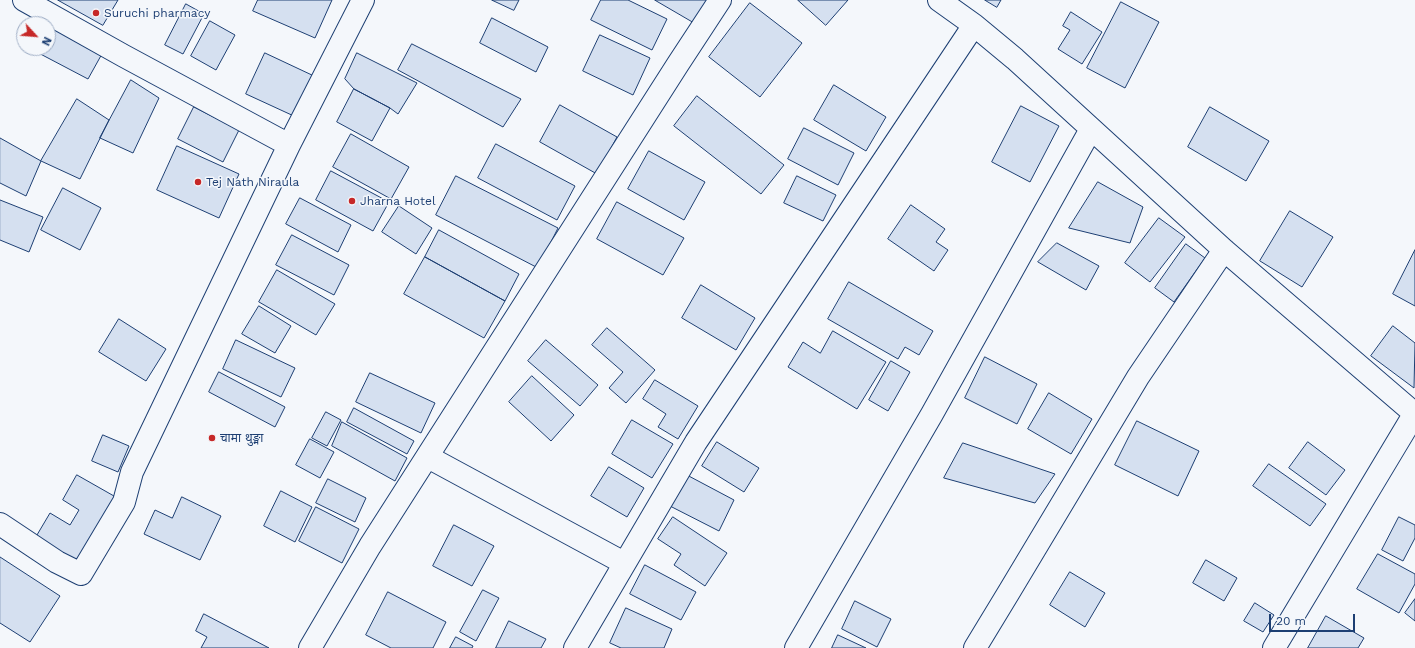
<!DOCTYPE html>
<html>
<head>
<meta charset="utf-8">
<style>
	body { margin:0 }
	#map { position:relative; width:1415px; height:648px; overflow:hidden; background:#f4f7fb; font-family:"Work Sans",sans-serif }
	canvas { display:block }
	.north { position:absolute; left:16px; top:16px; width:40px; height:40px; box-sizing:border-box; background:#f4f7fb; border:1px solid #9eadc5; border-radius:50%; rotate:116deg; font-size:11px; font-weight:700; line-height:16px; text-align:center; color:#1d3f73 }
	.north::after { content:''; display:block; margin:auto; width:14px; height:18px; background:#c62828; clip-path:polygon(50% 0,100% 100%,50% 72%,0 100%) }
	.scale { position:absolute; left:1269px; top:614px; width:86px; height:18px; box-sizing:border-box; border:2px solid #1d3f73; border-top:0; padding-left:5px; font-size:12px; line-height:14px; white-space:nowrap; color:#1d3f73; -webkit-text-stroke:3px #f4f7fb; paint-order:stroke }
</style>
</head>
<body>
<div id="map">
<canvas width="1415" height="648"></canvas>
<div class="north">N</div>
<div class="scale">20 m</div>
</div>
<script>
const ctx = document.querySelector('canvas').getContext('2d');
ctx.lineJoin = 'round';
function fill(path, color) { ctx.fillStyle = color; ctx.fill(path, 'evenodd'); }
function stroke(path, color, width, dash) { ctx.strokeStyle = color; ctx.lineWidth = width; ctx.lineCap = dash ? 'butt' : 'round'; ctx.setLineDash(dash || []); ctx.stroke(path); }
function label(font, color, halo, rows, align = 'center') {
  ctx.font = font + ' "Work Sans","Noto Sans Devanagari",sans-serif'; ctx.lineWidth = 3; ctx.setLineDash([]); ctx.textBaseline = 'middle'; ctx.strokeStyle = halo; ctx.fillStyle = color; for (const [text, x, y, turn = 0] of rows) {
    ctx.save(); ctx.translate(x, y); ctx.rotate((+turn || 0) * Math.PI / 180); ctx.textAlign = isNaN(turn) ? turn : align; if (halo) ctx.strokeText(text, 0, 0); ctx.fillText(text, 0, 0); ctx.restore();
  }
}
const building = new Path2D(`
	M58,0h60l-15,25z
	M258,0h74l-17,38 -62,-27z
	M492,0h27l-5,10z
	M601,0h27l39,19 -15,31 -61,-30z
	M655,0h60l-15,26z
	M798,0h50l-22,25z
	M985,0h16l-4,7z
	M1121,2l38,20 -34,66 -38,-20z
	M750,3l52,40 -42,54 -51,-40z
	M186,4l18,10 -21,40 -18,-9z
	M1071,12l31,20 -20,32 -24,-15 12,-19 -7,-4z
	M34,15l69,37 -15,27 -59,-31h19v-24h-19z
	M492,18l56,29 -12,25 -56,-29z
	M210,21l25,14 -19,35 -25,-14z
	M600,35l50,23 -17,37 -50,-24z
	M412,44l109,55 -18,28 -105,-57z
	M265,53l49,23 -18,41 -50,-23z
	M357,53l60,30 -19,31 -8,-6 -36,-19 -9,-10z
	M131,80l28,18 -26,55 -33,-15z
	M834,85l52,32 -20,34 -52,-31z
	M354,89l36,19 -18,33 -35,-19z
	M697,96l87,69 -23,29 -87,-68z
	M77,99l32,21 -29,59 -39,-18z
	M560,105l57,32 -20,37 -57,-32z
	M1021,106l38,20 -29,56 -38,-20z
	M194,107l45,23 -16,32 -45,-23z
	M1210,107l59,34 -23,40 -58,-34z
	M804,128l50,25 -16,32 -50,-26z
	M351,134l58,33 -18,32 -58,-32z
	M0,138l41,23 -15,35 -26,-13z
	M496,144l79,42 -18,34 -79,-42z
	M177,146l62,28 -20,44 -62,-28z
	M649,151l56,31 -21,38 -56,-31z
	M331,171l58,31 -16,29 -57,-31z
	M456,176l102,52 -20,40 -102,-53z
	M797,176l39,19 -13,26 -39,-18z
	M1098,182l45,25 -13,36 -61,-15z
	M63,188l38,20 -21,42 -39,-20z
	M300,198l51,27 -13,27 -52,-28z
	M0,200l43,17 -14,35 -29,-12z
	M617,202l67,36 -21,37 -66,-36z
	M911,205l34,24 -9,13 12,8 -14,21 -46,-32z
	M399,206l33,22 -16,26 -34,-22z
	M1290,211l43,26 -31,50 -42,-26z
	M1159,218l26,19 -35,45 -25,-19z
	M439,230l80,44 -14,27 -80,-44z
	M292,235l57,30 -15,30 -58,-30z
	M1057,243l42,23 -13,24 -48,-28z
	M1186,244l19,14 -31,44 -19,-14z
	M1415,250v56l-22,-12z
	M425,257l80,44 -21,37 -80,-44z
	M277,270l58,34 -19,31 -57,-33z
	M849,282l84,49 -14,24 -14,-8 -7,12 -70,-40z
	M701,285l54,33 -19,32 -54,-32z
	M259,306l32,20 -16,27 -33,-19z
	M119,319l47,30 -20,32 -47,-29z
	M1393,326l22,17 -1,45 -43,-32z
	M607,328l48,42 -29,33 -17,-15 14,-16 -31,-27z
	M833,331l53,31 -29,47 -69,-42 15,-25 17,11z
	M236,340l59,28 -14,29 -58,-28z
	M546,340l52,45 -18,21 -52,-45z
	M985,357l52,27 -20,40 -52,-26z
	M891,361l19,11 -22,39 -19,-11z
	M219,372l66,35 -10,20 -66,-35z
	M370,373l65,30 -14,30 -65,-31z
	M532,376l42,39 -23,26 -42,-39z
	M655,380l43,26 -20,33 -20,-12 8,-13 -23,-15z
	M1049,393l43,26 -21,35 -43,-25z
	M354,408l60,33 -7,13 -60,-32z
	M326,412l15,8 -14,26 -15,-8z
	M632,420l41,24 -21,34 -40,-24z
	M1137,421l62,30 -21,45 -63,-31z
	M342,422l65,36 -12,23 -63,-35z
	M103,435l26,11 -11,26 -26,-11z
	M310,439l24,13 -14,26 -24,-13z
	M717,442l42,26 -15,24 -42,-26z
	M1308,442l37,28 -19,25 -37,-27z
	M963,443l92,31 -20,29 -91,-25z
	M1269,464l57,40 -16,22 -57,-40z
	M609,467l35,21 -17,29 -36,-21z
	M685,474l49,26 -15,31 -51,-26z
	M77,475l44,25 -40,68 -47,-28 16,-27 20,12 9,-15 -16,-10z
	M328,479l38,19 -11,24 -39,-19z
	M281,491l31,16 -17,35 -31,-16z
	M182,497l39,19 -21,44 -56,-26 11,-24 17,8z
	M316,507l43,22 -17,34 -43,-22z
	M673,517l54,36 -22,33 -31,-21 7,-11 -23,-15z
	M1399,517l16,8v13l-12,23 -21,-11z
	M454,525l40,21 -22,40 -39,-20z
	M1378,554l37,20v10l-16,29 -42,-24z
	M0,557l60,39 -30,46 -30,-19z
	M1206,560l31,18 -13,23 -31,-18z
	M645,565l51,27 -15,28 -51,-26z
	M1070,572l35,21 -20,34 -35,-22z
	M483,590l16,8 -23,43 -16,-9z
	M388,592l58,30 -13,26h-42l-25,-13z
	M1415,599v22l-10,-8z
	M855,601l36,18 -14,28 -35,-18z
	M1255,603l19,12 -11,17 -19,-11z
	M626,608l46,21 -8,19h-43l-11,-5z
	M204,614l65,34h-68l6,-11 -11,-6z
	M1326,616l38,22 -6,10h-50z
	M509,621l37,18 -5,9h-45z
	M838,635l28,13h-34z
	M456,637l17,9 -1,2h-22z`);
const minor = new Path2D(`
	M939,0l35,25 41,34 209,191 191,164
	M289,145l74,-145
	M428,457l196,106
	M0,524l57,38 24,12 43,-72 8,-30 157,-327 -165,-89 -100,-56
	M310,648l60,-102 308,-482 42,-64
	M575,648l121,-206 278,-417
	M796,648l136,-234 159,-285
	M975,648l34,-56 129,-215 86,-127
	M1274,648l141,-235`);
const markers = [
	[96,13,4,"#c62828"],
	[198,182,4,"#c62828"],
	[352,201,4,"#c62828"],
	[212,438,4,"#c62828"]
];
const poiNames = [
	["Suruchi pharmacy",104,13],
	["Tej Nath Niraula",206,182],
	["Jharna Hotel",360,201],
	["चामा थुङ्मा",220,438]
];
fill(building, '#d5e0f0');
stroke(building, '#1d3f73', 1);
stroke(minor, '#1d3f73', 24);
stroke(minor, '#f4f7fb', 22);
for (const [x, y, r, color] of markers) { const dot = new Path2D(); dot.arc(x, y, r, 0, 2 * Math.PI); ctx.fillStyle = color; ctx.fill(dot); stroke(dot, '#f4f7fb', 1.5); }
label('12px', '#1d3f73', '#f4f7fb', poiNames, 'left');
</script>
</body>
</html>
